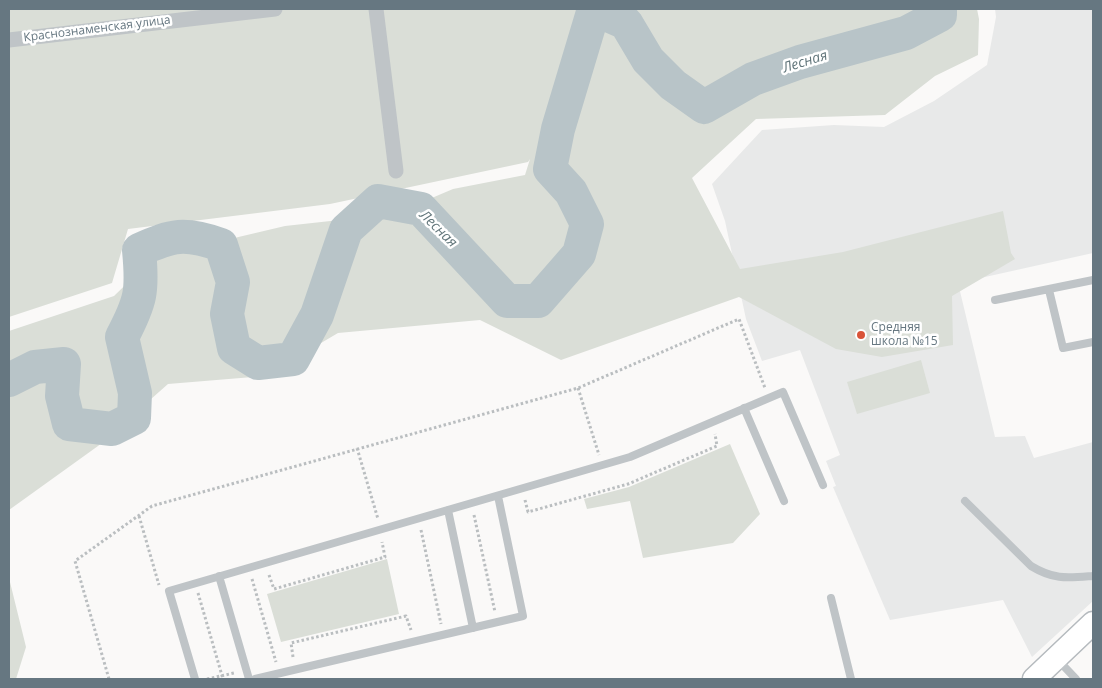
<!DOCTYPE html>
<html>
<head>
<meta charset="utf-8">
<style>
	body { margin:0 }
	#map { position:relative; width:1102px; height:688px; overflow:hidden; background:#faf9f8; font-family:"Open Sans",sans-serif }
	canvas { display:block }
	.frame { position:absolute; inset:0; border:10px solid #667781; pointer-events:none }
</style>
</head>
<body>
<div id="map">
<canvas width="1102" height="688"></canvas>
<div class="frame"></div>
</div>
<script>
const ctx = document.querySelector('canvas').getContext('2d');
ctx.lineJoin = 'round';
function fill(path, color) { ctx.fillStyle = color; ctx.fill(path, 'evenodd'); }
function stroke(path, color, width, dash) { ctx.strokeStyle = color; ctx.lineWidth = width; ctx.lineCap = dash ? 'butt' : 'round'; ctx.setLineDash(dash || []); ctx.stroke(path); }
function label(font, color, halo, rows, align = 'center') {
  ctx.font = font + ' "Open Sans",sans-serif'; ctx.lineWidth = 5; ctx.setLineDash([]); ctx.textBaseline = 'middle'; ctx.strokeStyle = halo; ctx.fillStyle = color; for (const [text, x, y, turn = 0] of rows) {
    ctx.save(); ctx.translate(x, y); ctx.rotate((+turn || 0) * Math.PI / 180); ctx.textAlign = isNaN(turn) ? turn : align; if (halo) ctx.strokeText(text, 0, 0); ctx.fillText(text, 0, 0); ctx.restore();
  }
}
const built = new Path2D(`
	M995,9h98v244l-135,30 37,154 30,-1 9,22 59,-16v159l-61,56 -29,-57 -113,20 -57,-133 3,-1 -10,-25 14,-6 -40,-105 -38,11 -16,-42 -21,-98 -13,-37 50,-54 72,-5 50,2 50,-26 53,-36 9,-48z`);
const green = new Path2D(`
	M9,9h968l2,10 -1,36 -43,21 -50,39 -129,4 -64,59 48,91 103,-17 160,-41 8,42 4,6 -63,37 1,49 -71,12 -46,-8 -97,-52 -178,63 -81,-40 -142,13 -73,43 -97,8 -70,62 -89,64v-179l105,-35 40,-39 131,-31 109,-12 59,-25 72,-14 5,-16 -2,3 -198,42 -202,25 -16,54 -103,34zM594,9l42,26v1l-49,-11z
	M921,360l9,33 -73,21 -10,-32z
	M730,444l30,70 -27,29 -90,15 -13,-57 -43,8 -3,-10 45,-12z
	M387,559l12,55 -118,28 -14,-48z
	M9,578l17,69 -10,32h-7z`);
const river = new Path2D(`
	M9,380l26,-13 29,-3 -2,32 7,28 43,5 22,-11 1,-25 -13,-56c19,-36 21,-46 17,-87 34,-15 45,-18 82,-5l12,37 -6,32 7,34 24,15 35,-4 24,-44 29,-85 32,-29 43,8 86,92h31l41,-47 8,-30 -16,-32 -21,-23 8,-40 36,-120 32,14 22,37 25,25 31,22 49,-28 47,-17 106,-29 34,-18v-6`);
const path = new Path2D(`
	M578,388l21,67
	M357,448l21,71
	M525,500l3,12 100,-28 89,-38 -2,-12
	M474,515l21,97
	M139,516l20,69
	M421,530l20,94
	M269,575l5,14 111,-32 -3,-15
	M252,579l24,83
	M198,593l25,86
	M293,657l-2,-14 115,-27 5,14
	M109,679l-34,-118 77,-55 426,-118 161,-69 26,69
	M207,679l27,-6`);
const lane = new Path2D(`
	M1049,290l14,58 30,-6
	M995,300l98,-20
	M744,408l40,93
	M965,501l66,65c23,14 36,12 62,10
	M448,510l25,118
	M219,576l30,103
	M831,598l20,81
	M1057,659l19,20
	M195,679l-26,-88 461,-134 153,-65 40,93
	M255,679l268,-63 -25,-120`);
const street = new Path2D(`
	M376,9l20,162
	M9,40l266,-31`);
const primary = new Path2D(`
	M1034,679l59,-56`);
const markers = [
	[861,335,5,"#d95439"]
];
const streetNames = [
	["Краснознаменская улица",97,29,-7]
];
const poiNames = [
	["Средняя",871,328],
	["школа №15",871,342]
];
const waterNames = [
	["Лесная",805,62,-17],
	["Лесная",438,229,44]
];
fill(built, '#e8e9e9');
fill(green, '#daded7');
stroke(river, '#b8c4c8', 34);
stroke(primary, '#b5babe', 25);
stroke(path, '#babec0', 3, [2.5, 2.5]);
stroke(lane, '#bfc4c7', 8);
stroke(street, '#bfc4c7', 15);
stroke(primary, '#fff', 22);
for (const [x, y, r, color] of markers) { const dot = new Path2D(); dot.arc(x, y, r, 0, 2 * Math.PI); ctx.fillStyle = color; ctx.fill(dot); stroke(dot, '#fff', 2); }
label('12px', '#667781', '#fff', streetNames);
label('12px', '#667781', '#fff', poiNames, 'left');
label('italic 14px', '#61757a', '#fff', waterNames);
</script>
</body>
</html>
